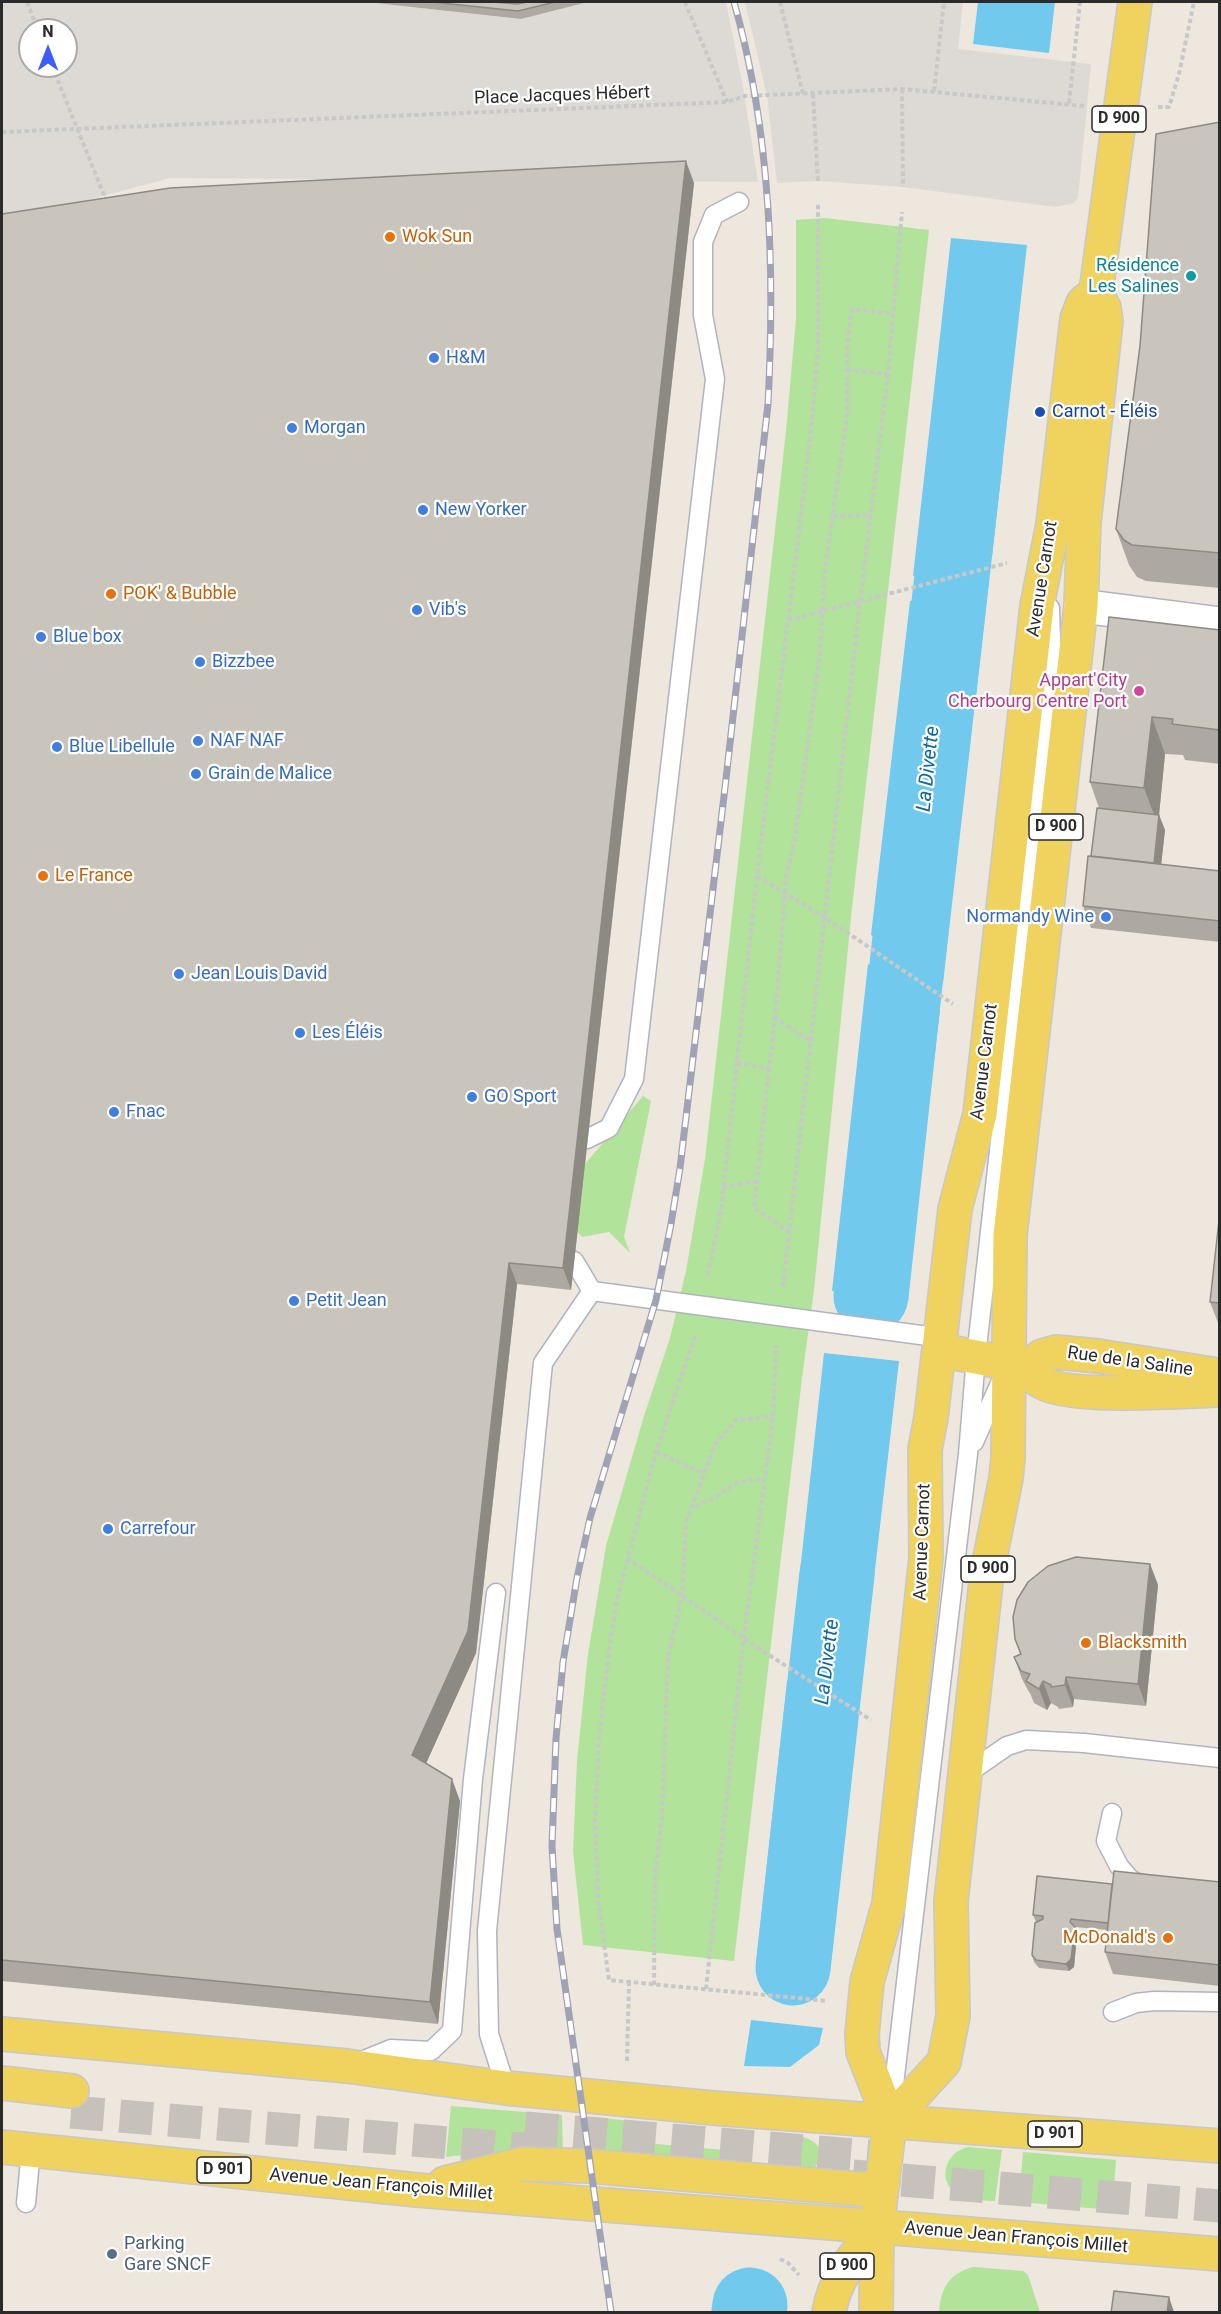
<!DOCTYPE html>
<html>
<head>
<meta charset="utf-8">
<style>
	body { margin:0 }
	#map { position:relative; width:1221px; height:2314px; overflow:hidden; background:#ede7de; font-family:Roboto,sans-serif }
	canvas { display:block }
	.frame { position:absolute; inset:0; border:3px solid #2b2b2b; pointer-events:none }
	.north { position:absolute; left:18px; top:18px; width:60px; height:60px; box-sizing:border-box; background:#fff; border:2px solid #aaa; border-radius:50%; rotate:0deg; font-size:16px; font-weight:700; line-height:24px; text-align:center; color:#2b2b2b }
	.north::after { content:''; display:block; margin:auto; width:21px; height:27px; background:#3e5cf9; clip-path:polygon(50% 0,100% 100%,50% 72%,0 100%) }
</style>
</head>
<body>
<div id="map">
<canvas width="1221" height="2314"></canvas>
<div class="frame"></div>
<div class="north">N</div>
</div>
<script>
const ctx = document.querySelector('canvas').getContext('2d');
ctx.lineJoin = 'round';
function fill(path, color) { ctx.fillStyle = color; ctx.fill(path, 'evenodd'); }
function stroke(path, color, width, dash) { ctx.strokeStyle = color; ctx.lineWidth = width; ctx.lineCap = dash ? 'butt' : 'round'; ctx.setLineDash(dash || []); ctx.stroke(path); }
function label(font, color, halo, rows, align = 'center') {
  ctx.font = font + ' Roboto,sans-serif'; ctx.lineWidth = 4.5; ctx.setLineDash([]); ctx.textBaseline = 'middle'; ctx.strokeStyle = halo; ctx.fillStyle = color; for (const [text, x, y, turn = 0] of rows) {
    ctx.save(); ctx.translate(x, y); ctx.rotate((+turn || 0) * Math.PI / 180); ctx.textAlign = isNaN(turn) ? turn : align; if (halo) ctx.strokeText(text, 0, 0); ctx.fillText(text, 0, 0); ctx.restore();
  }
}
const green = new Path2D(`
	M825,218l104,12 -77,678 -38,382 -12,88 -68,583 -151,-16 -10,-94 4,-90 11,-107 18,-108 38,-130 26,-78 16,-67 19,-112 81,-728 10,-112v-99z
	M643,1096l8,5 -27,136 6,16 -21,-21 -27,5 -5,-6 8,-67z
	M451,2106l111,9 1,34 -83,4 -34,4z
	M593,2117l37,4 26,23 91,8 -2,16 -147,-14z
	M776,2132c23,3 61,7 36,40l-40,2z
	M969,2147l33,3 -7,51c-12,-1 -26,1 -37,-6 -22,-13 -13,-44 11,-48z
	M1023,2152l93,8 -4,50 -93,-8z
	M973,2267l50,4 5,4 12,37h-101c2,-23 9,-38 34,-45z`);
const plaza = new Path2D(`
	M2,2h364l154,17 68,-17h138l17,85 15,95 -588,-4 -168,45zM30,30h36v36h-36z
	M745,2h218l-5,47 133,15 -13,134 -4,5 -18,4 -153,-20 -85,-6 -41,2 -10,-87z`);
const water = new Path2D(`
	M978,2h77l-6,51 -76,-9z
	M951,238l76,7 -35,311 -79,20z
	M989,581l-46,402 -72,-48 39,-334z
	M868,964l72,46 -34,291 -74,-10z
	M824,1353l75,8 -39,339 -69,-47z
	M787,1681l70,45 -27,245 -74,-7z
	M751,2020l72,8 -4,17 -29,22 -46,-1z`);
const river = new Path2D(`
	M939,691l26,-229
	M871,1296l48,-441
	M793,1968l44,-394
	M749,2312l1,-7`);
const primaryTunnel = new Path2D(`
	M71,2112l489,40
	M525,2128l367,30
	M853,2176l367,30`);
const path = new Path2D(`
	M27,2l11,28
	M685,2l42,100
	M780,2l23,92
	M52,66l52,129 -1,7
	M902,89l1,98
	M934,91l10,-89
	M813,94l5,87
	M1069,103l11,-101
	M1158,107h11l10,-33 15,-72
	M2,132l725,-30 18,-6 157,-7 182,17
	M847,370l41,4
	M833,516l39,-1
	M788,620l219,-57
	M757,876l67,41 129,87
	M774,1017l38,25
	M737,1063l31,5
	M723,1187l34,-6
	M790,1232l-36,-24 23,-212 9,-119 9,-39 25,-185 4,-77 23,-159v-69l5,-39 42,5
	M708,1275l13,-65 36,-334 53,-437 8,-90v-146
	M783,1287l77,-685 28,-228 14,-162
	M695,1336l-39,116 -40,151 -8,56 -9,78 -4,83 3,79 11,81 219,21
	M656,1452l47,21
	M695,1506l20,-9 21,-14 28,-5
	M627,1558l134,92 110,70
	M654,1985l1,-108 7,-61 6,-159 14,-61 4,-73 28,-77 12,-15 10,-11 37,-4
	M706,1989l38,-352 29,-221 3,-70
	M627,2061l2,-79
	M780,2259l8,4 11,12`);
const lane = new Path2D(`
	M587,1139l22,-11 25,-49 81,-700 -12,-64v-73l11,-27 25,-13
	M592,1291l336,45 11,14
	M974,1442l28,-63
	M965,1775l42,-29 19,-6 58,3 136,15
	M1112,1813l-6,28 13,25 12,14 12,5
	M1113,2012l23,-9 18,-2 66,1
	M359,2062l32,-13 40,2 21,-20 21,-252 23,-186
	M506,2088l-17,-54 -2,-103 56,-568 49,-72 -18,-30
	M891,2110l77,-656 8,-97 76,-682 -2,-67
	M26,2203l5,-53`);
const street = new Path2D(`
	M1081,606l139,18`);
const primary = new Path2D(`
	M939,1350l89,17
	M1028,1367c3,5 7,11 12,14 24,19 145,10 180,9
	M1028,1367l14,-11 14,-4 42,4 120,19
	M2,2034l345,32 159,22 207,20 507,38
	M2,2083l70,8
	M890,2121l-27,-69 -1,-18 5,-52 22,-79 37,-345 -1,-109 6,-31 24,-209 25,-95 57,-508 16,-82 24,-205 6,-16 13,-11 39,-290
	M2,2147l415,43 803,64
	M445,2183l77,-19 67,2 272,23 18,-2 4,-4
	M829,2312c6,-35 27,-58 48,-85
	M876,2312l1,-85 13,-106 54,-59 9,-46 -2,-115 36,-328 19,-95 2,-20 2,-223 71,-629 3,-84 22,-201 -2,-13 -8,-16`);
const rail = new Path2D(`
	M611,2312l-54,-383 -5,-83 4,-107 7,-77 14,-84 13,-60 66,-218 15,-76 9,-56 46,-389 42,-375c7,-135 3,-271 -34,-402`);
const wall = new Path2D(`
	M366,2h222l-67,17z
	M1220,122v466l-74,-7 -9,-4 -8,-12 -13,-36z
	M694,183l-123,1107 -54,-6 -41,369 -50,110 34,38 -22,223 -436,-43v-1767z
	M1220,630v134l-35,-4 -2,-5 -18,-1 -6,61 6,15 -4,34 59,7v71l-129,-14 -8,-22 16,-98 -9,-26z
	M1220,1211v117l-10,-26z
	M1150,1564l8,21 -12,121 -72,-7 -1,8 -14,2 -1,-2 -7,-4 -4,7 -13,-7 -4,-10 -1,-1 -7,-13 -8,-22 6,-3 -5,-15z
	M1220,1882v104l-107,-12 -8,-22 2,-22 -32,-3 2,8 -3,32 -5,4 -30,-3 -5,-6 -2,-7 4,-33 -3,-7 79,-31z`);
const shadedWall = new Path2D(`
	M686,161l8,22 -123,1107 -8,-22z
	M1152,717l13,37 -7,71 -14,-37z
	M1159,815l6,15 -6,55 -5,-15z
	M509,1263l8,21 -41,369 -56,124 -8,-22z
	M1150,1564l8,21 -12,121 -8,-22z
	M1066,1677l8,22 -1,8 -8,-22z
	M1043,1681l8,22 -4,7 -8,-21z
	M452,1779l8,22 -22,223 -8,-22z
	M1075,1927l2,8 -3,32 -5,4 -3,-7z
	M1169,2297l5,15 -7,1z`);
const building = new Path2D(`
	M432,2h61l24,2 11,-2h27l-37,9z
	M1220,122v431l-88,-8 -8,-5 -8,-11 24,-183 16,-212z
	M686,161l-123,1107 -54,-5 -41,368 -56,124 40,24 -22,223 -428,-42v-1746l168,-26z
	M1109,617l111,13v100l-48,-6 1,-5 -21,-2 -8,71 -54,-6z
	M1097,808l62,7 -5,48 -63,-7z
	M1088,856l132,15v50l-137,-15z
	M1220,1211v92l-10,-1z
	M1076,1557l74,7 -12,120 -72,-7 -1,8 -14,2v-2l-8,-4 -4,8 -13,-8 4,-7 -9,-3 -7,-14 7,-3 -6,-15 -2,-22 4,-17 11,-18 20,-16z
	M1114,1871l106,11v83l-115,-13z
	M1037,1876l75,8 -4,39 -37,-4 -1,3 5,5 -4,32 -5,5 -30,-4 -4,-5 3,-32 8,-4v-3l-10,-1z
	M1114,2291l55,6 -2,16h-56z`);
const markers = [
	[390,237,6,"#e8710a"],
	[1191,276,6,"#0f9aa8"],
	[434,358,6,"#3f7fe0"],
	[1040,412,6,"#1a4fb4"],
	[292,428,6,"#3f7fe0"],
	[423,510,6,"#3f7fe0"],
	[111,594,6,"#e8710a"],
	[417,610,6,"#3f7fe0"],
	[41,637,6,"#3f7fe0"],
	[200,662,6,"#3f7fe0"],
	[1139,691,6,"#d1479c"],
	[198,741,6,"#3f7fe0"],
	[57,747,6,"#3f7fe0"],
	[196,774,6,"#3f7fe0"],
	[43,876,6,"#e8710a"],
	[1106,917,6,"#3f7fe0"],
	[179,974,6,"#3f7fe0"],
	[300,1033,6,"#3f7fe0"],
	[472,1097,6,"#3f7fe0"],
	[114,1112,6,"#3f7fe0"],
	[294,1301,6,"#3f7fe0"],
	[108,1529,6,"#3f7fe0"],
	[1086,1643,6,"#e8710a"],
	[1168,1938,6,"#e8710a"],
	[112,2254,6,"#5c6f8a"]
];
const shields = [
	[1119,119,54],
	[1056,827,54],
	[988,1569,54],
	[1055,2134,54],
	[224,2170,54],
	[847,2266,54]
];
const shieldNames = [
	["D 900",1119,119],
	["D 900",1056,827],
	["D 900",988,1569],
	["D 901",1055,2134],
	["D 901",224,2170],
	["D 900",847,2266]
];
const streetNames = [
	["Place Jacques Hébert",562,96,-2],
	["Avenue Carnot",1043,579,-81],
	["Avenue Carnot",985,1062,-83],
	["Rue de la Saline",1130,1362,8],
	["Avenue Carnot",923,1542,-88],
	["Avenue Jean François Millet",381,2185,5],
	["Avenue Jean François Millet",1016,2238,5]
];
const foodNames = [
	["Wok Sun",402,237],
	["POK' & Bubble",123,594],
	["Le France",55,876],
	["Blacksmith",1098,1643],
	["McDonald's",1156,1938,"right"]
];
const cultureNames = [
	["Résidence",1179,266],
	["Les Salines",1179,287]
];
const shopNames = [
	["H&M",446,358],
	["Morgan",304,428],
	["New Yorker",435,510],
	["Vib's",429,610],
	["Blue box",53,637],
	["Bizzbee",212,662],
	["NAF NAF",210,741],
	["Blue Libellule",69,747],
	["Grain de Malice",208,774],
	["Normandy Wine",1094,917,"right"],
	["Jean Louis David",191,974],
	["Les Éléis",312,1033],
	["GO Sport",484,1097],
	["Fnac",126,1112],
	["Petit Jean",306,1301],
	["Carrefour",120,1529]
];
const transitNames = [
	["Carnot - Éléis",1052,412]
];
const hotelNames = [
	["Appart'City",1127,681],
	["Cherbourg Centre Port",1127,702]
];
const serviceNames = [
	["Parking",124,2244],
	["Gare SNCF",124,2265]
];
const waterNames = [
	["La Divette",929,769,-84],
	["La Divette",828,1662,-83]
];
fill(green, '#b1e39a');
fill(plaza, '#dddad5');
fill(water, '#71caee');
stroke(river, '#71caee', 75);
stroke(primaryTunnel, '#c6c1ba', 33, [33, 16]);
stroke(lane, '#b1b4bf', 21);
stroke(street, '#b1b4bf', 36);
stroke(primary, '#c8c8c8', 36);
stroke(path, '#c8c8c8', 4, [4.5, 3]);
stroke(lane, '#fff', 18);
stroke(street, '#fff', 33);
stroke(primary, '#f0d25f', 33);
stroke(rail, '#a0a3b5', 7);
stroke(rail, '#fff', 4.5, [14]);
fill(wall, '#ada9a2');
fill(shadedWall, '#8d8a84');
fill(building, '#c9c5bc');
stroke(building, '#8d8a84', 1.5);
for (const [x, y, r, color] of markers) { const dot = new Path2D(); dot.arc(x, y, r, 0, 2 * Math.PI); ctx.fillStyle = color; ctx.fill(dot); stroke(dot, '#fff', 2); }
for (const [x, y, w] of shields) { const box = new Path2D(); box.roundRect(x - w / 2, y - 13, w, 26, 4.5); ctx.fillStyle = '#fff'; ctx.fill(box); stroke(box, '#2b2b2b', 1.5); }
label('bold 16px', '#2b2b2b', null, shieldNames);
label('18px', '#2b2b2b', '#fff', streetNames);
label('18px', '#c56008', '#fff', foodNames, 'left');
label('18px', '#0d838f', '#fff', cultureNames, 'right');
label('18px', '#366cbe', '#fff', shopNames, 'left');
label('18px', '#164399', '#fff', transitNames, 'left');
label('18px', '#b23c85', '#fff', hotelNames, 'right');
label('18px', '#4e5e75', '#fff', serviceNames, 'left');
label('italic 20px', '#0e689d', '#fff', waterNames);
</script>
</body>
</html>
